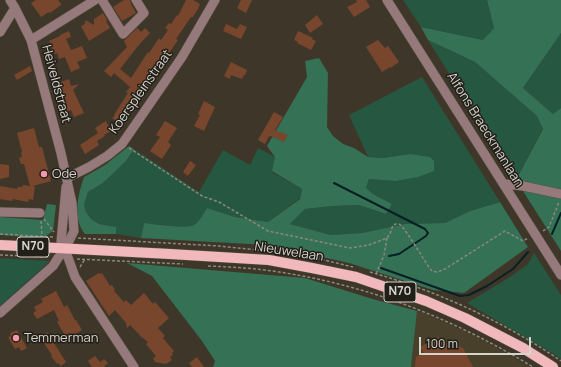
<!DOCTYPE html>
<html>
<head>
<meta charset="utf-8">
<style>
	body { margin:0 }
	#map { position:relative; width:561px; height:367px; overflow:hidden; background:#3e3729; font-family:Manrope,sans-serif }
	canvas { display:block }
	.scale { position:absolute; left:419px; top:337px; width:112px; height:18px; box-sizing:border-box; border:2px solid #d7d4cb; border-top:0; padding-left:5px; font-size:12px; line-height:14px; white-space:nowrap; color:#d7d4cb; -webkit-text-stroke:3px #221f19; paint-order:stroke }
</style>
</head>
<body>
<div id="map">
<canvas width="561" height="367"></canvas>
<div class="scale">100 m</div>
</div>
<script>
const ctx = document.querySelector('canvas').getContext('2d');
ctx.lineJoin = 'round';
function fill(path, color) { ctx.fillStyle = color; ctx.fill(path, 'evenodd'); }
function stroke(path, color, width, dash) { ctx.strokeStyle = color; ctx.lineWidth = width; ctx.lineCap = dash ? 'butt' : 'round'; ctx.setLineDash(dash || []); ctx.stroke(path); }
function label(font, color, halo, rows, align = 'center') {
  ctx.font = font + ' Manrope,sans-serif'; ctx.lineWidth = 3; ctx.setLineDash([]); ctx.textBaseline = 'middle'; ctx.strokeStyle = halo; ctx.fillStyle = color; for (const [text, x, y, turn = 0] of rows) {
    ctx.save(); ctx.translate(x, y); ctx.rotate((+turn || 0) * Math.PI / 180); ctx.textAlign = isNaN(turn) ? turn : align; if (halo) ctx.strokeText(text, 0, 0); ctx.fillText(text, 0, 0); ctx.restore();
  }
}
const built = new Path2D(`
	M417,310l45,20 28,14 40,23h-119z`);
const green = new Path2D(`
	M403,0h84l7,28 -11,12 -62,-13z
	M561,33v75l-8,6 -30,-26z
	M428,40l47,22 62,54 6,12 -27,52z
	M422,77l78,125 -30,9 -25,12 -40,1 -43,9 -31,2 -41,-11 15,-15 27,-3 27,-1 27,9 6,-10 -19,-10 -7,-6 3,-9 26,2 15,-27 -27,4 -15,-1 -19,-42z
	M258,148l17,9 -3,15 30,17 -2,9 -32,24 -33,-5 -28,-9c-4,6 -7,13 -13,17 -9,4 -39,-1 -50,-2l-3,15 -25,-4v-7l-17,-3 -8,-5 -5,-7 -2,-7 4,-13 15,-9 23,-22 8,-12 65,43 24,-42 27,15z
	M534,253l27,42v64l-14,-9 -80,-47 43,-26 18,-13z
	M0,258l50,3 -50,45z`);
const forest = new Path2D(`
	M487,0h74v33l-38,55 30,26 8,-6v143l-45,-71 27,-51 -6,-13 -62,-54 -47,-22 -7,-13 62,13 11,-12z
	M319,58l9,15 -1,54 6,9 10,8 11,4 14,9 15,1 27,-4 20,3 4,4v10l-16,6 -23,4 -26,-2 -3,9 7,6 19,10 -6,10 -27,-9 -27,1 -27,3 -15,15 41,11 31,-2 43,-9 40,-1 25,-12 30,-9 28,45 -64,46 -31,-3 -84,-27 -81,-18 -127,-7 3,-15c10,1 41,6 50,2 6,-4 9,-11 13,-17l28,9 33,5 32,-23 2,-10 -30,-18 3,-14 -8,-11 40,-69 -2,-16z
	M129,146l5,3 -8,12 -23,22 -15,9 -4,13 2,7 5,7 8,5 17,3v7h-31c-13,-16 -7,-39 -1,-57l21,-12z
	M47,204l9,1 -3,26 -10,7 -43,-3v-18l43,3z
	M127,263l178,15 71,22 41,11 -6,56h-198l2,-6 -13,-20 -50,-65z`);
const stream = new Path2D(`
	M334,183l91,46 3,4 -2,3 -27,18 -10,2
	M552,234l9,-21
	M381,268l79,28 9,-1 18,-9 26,-17 15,-17`);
const building = new Path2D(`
	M36,0h22l3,4v1l-11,8 -1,-1 -8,5 -10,-14z
	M124,0h6l1,4 5,9 -14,8 -9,-14z
	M186,0h7l7,4 -2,5 -5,8h-2l-15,22 2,1 -17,25 -3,6 -6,8 -30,46 -10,-7 2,-1v-2l14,-22 -2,-1 4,-5 -16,-14 -3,4 -7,-6 23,-24 -3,-6 13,-13 4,4 4,-4 5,5 -12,13 -18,23 11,9 17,-26 1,1 10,-15 2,2 7,-10 -3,-2 4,-5 2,1 6,-9 1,1z
	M241,0h11l-6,13 -9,-5z
	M356,0h10l4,7 -16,10 -7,-10 10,-5z
	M103,13l4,7 -1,1 4,7 -21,13 -8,-15 4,-2v-4l9,5v-6z
	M317,15l6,9 -13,9 -5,-8z
	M226,24l11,5 3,-5 7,3 -6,12 -18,-8z
	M69,31l2,6 -5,2 5,11 11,-4 5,12 -10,4 3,6 -9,4 -6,-15 -6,2 -2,-6 -3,1 -5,-13 11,-5v-1z
	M298,31l15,7 -1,1 4,2 -5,9 -14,-7 1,-1 -4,-2z
	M378,40l7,8 3,-2 11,16 -6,4 -1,2 -2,-1 -8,5 -16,-25z
	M231,62l16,8 -2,5h-1l-2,4 -11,-4 -1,4 -6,-3z
	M30,66l2,5 -15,9 -3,-5z
	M69,79l2,7 8,-2 -6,6 11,23 -10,4 -3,-7 -4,2 -3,-6 3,-1 -8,-22z
	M204,101l11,6 -11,24 -10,-5 6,-11 -2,-1z
	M274,112l9,5 -8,13 13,5 -4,7 -13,-6 -1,1 -1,-1 -4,8 -7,-4z
	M106,121l5,10 -7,4 1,1 -8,5 2,4 -14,9 -5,-9 18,-12 -3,-5z
	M165,121l12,7 -9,14 3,3 -9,14 -12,-8 10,-14 -4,-2z
	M34,128l5,19h3l9,34 -18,5 2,1 -2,13 -4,-1 -1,3 -15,-3 -1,2 -12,-2v-13l17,3 1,-2h4l1,-2 7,1 -6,-22h-3l-2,-6 3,-1 -1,-4 1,-1 -5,-19z
	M190,161l6,4 -8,11 -5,-4z
	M0,164l9,1v12l-9,2z
	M99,273l2,1 1,-1 8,13 2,-1 3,5 -1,1 10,11 2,-2 5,5 13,-12 9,11 2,-2 14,16 -11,10 7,8 -2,2 11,13 -2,2 1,2 -3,2 2,3 -6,4 -11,-2 -2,-4 3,-2 -10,-12 2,-2 -9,-7h1l-10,-10 -3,3 -1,-5 -11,-13 -6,6 -23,-35z
	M56,291l8,16 3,-2 8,15h1l6,10 -15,9 -10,-17 2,-1 -5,-11 -17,9 -4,-6 3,-2 -2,-4 9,-5 -2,-3z
	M17,330l10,18 -6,3 -2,-4 -4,2 -7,-12 3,-1 -1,-3z
	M47,332l19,30 -5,4 -3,-3 -1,1 -6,-8 1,-1 -12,-18z
	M439,337l3,6 3,-2 3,6 6,-3 9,4 10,19h-58l1,-10 8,-4 -4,-6z
	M95,356l5,6 4,-3 4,4 -4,3 1,1h-13l-4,-6z
	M197,357l2,3 5,7h-12l-3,-4z`);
const path = new Path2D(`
	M129,148l73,48 17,6 49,29 82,17 19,-3 18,-7 3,-4 3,-9 3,-1h3l3,2 11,16 15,24 4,5 5,1 8,-3 60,-38 18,10 5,-3
	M44,219l10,13
	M41,221l1,15
	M543,231l6,-4 10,-25
	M0,234l53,3
	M78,238l141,8 49,5
	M272,251l44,7 37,9
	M0,255l49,2
	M77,259l106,5
	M208,266c22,1 43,2 64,5 94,13 180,47 261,96
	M80,267l5,-8
	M370,272c67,19 133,49 191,89
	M376,274l8,-19 3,-17`);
const minor = new Path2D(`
	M102,0l21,34 21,-21 -8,-13
	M387,0l174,275
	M0,32l15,-24
	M31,40l64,-40
	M67,178l22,-11 18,-11 15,-12 60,-87 33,-57
	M504,184l19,2 38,8
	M66,187l-5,55 4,7 10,28 59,90
	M0,212l40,1
	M0,313l53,-47 5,-8 7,-9 9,-18 -2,-28 -11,-50 -30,-113 -16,-32 -5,-8`);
const major = new Path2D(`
	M0,245l170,9 99,6 43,8 44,9 70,24 39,17 58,30 30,19`);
const markers = [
	[44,174,4,"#f39aa9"],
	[16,338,4,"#f39aa9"]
];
const shields = [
	[33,247,32],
	[400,292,32]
];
const shieldNames = [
	["N70",33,247],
	["N70",400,292]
];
const streetNames = [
	["Heiveldstraat",56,84,75],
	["Koerspleinstraat",141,92,-55],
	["Alfons Braeckmanlaan",485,130,58],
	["Nieuwelaan",289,252,9]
];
const poiNames = [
	["Ode",52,174],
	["Temmerman",24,338]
];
fill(built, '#49402c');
fill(green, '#265740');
fill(forest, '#347155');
stroke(stream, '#072025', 2);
fill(building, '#78462d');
stroke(minor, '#5a5346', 10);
stroke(major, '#5a5346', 11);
stroke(path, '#8c887c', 1.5, [3, 2]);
stroke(minor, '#95797b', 9);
stroke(major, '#f2b9bc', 10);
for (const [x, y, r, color] of markers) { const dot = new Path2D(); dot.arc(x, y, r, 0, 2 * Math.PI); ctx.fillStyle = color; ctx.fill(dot); stroke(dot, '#221f19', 1.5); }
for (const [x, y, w] of shields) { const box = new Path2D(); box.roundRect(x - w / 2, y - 10, w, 20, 3); ctx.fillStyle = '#221f19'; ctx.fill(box); stroke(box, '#d7d4cb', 1); }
label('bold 12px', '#d7d4cb', null, shieldNames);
label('13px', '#d7d4cb', '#221f19', streetNames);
label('13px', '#d7d4cb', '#221f19', poiNames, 'left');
</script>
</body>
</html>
